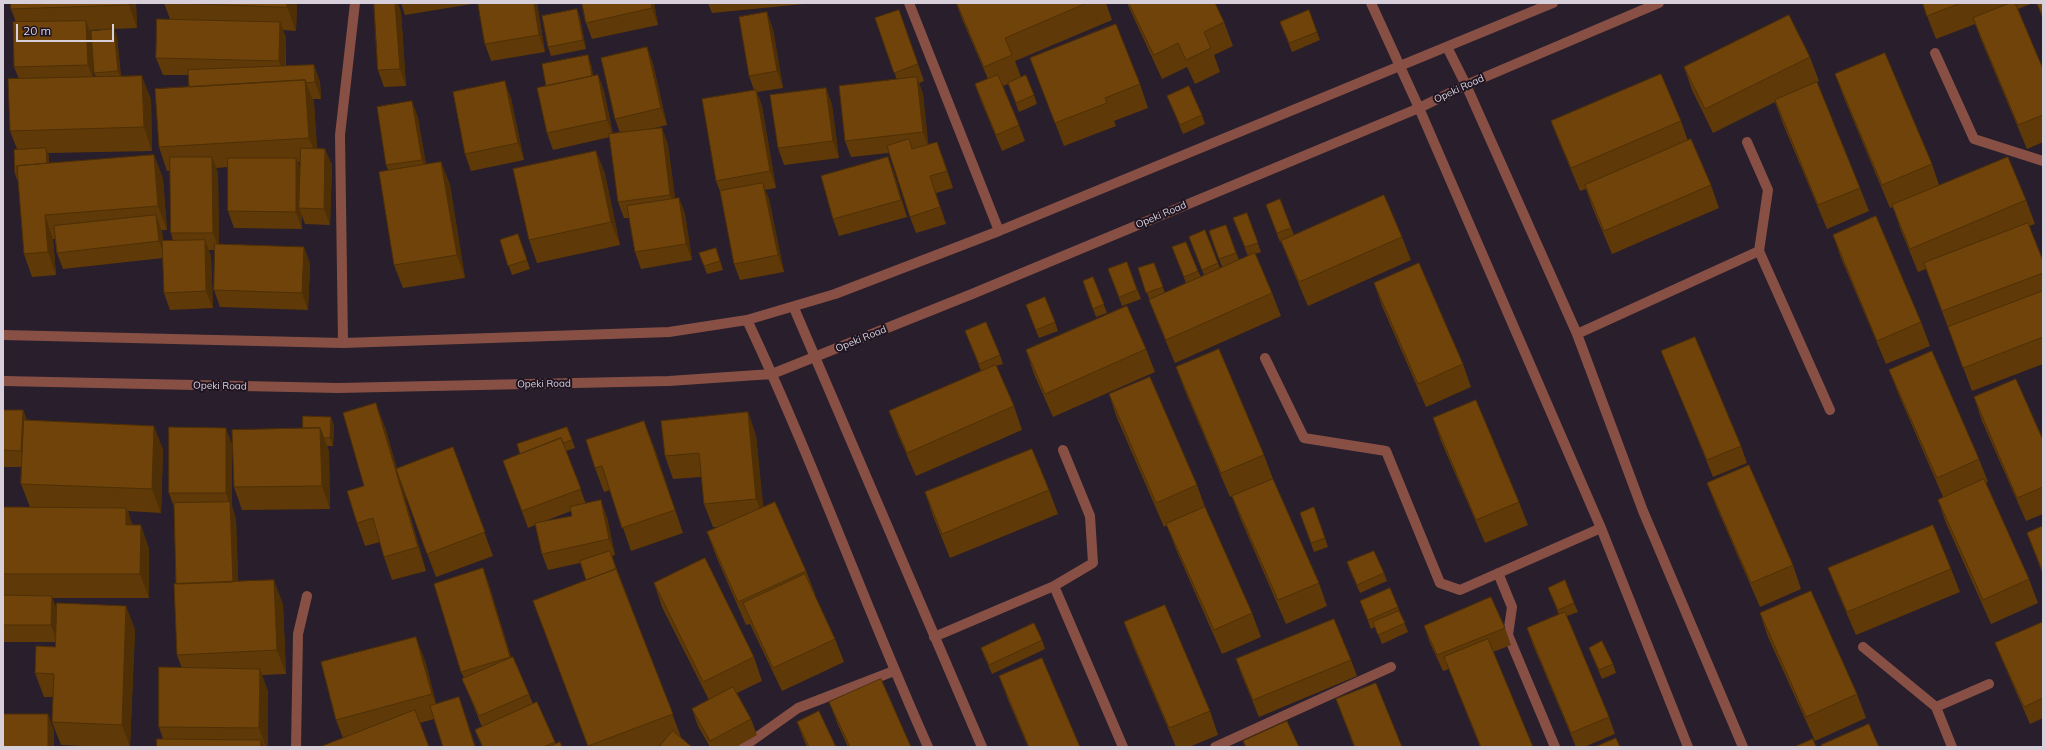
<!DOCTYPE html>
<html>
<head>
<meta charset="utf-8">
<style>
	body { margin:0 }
	#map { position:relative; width:2046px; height:750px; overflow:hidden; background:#281e2c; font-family:Mulish,sans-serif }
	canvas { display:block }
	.frame { position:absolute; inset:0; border:4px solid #d7d0da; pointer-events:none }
	.scale { position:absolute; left:16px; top:24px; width:98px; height:18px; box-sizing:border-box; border:2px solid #d7d0da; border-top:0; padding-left:5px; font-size:12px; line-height:14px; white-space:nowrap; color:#d7d0da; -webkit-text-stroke:3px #1e1422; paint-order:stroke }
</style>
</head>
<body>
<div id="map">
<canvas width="2046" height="750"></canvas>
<div class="frame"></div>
<div class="scale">20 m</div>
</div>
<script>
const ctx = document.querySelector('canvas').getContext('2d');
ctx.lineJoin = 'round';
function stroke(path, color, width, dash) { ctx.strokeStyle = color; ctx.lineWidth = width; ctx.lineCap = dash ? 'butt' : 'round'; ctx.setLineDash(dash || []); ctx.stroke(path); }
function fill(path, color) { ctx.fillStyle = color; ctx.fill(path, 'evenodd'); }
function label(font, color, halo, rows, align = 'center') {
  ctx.font = font + ' Mulish,sans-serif'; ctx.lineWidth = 4; ctx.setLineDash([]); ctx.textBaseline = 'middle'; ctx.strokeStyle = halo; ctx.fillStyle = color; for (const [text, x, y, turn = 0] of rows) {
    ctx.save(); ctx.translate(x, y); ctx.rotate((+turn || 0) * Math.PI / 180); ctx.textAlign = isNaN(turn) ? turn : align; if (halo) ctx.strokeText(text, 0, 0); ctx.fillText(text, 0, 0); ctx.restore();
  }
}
const minor = new Path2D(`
	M909,3l90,228
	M1371,3l48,105 182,420 87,219
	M1447,47l19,38 111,249 66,177 100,236
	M1935,53l39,86 69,22
	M1747,142l21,48 -9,61
	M794,308l188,439
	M747,320c66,140 118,286 181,427
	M1577,334l182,-83 71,159
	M3,335l340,8 326,-11 78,-12 88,-26 164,-63 554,-228
	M343,343l-3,-208 15,-132
	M1265,358l39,80 82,13 54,132 20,7 141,-62
	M3,381l335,7 331,-7 103,-7 200,-80 447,-186 47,-23 193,-82
	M1498,573l14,34 -4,28 47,112
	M1054,586l69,161
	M934,637l120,-51 39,-23 -3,-47 -27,-66
	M1863,647l73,60
	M296,747l2,-113 9,-38
	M743,747l55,-39 96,-37
	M1215,747l176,-80
	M1952,747l-16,-40 53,-23`);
const wall = new Path2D(`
	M136,3l1,25 -23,1 3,8 4,39 30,23 1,52 -104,2 1,4v6l105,-8 9,24 4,51h-5l1,11h10l-2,-8 -1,-62h-3l-8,-24 30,-60v-12h-26l-7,-17 14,-39 -6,-16h133l-1,28 -13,-1 3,8v28l28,-1 6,17 1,17h-8l1,4 3,45 8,1 7,16 -2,60 -25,-1 -3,-8v13l-68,-1 -6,-17v-44l-12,1 2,5 1,71 85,3 6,17 -2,46 -88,-3 -6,-17 1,-40h-7l3,6 2,52 -43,2 -6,-17 -1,-35 -100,11 -6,-16 -2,-14h-2l3,36 -24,2 -8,-23 -6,-72 -3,-8 2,-25 -7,-18 9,-52 -5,-12 2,-45 -5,-13zM107,29l-16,4 -1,-3zM93,55l1,18 2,4h-3zM298,162h2v7z
	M401,3h136l8,49 -54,9 -6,-17 -7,-41 -73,12z
	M654,3l4,22 -66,14 -6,-16z
	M708,3h106l-102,10z
	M956,3h150l6,17 -97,41 6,16 13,18 3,9 -18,8 -11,-28 -5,2 16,39 6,16 -23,10 -21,-50 -6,-17 13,-5 -26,-60z
	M1127,3h88l9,19 9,24 -19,9 6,17 -25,12 -8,-17 -25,12z
	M1922,3h111l-15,6 25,60v73l-16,7 -45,-107 -7,-18 -39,15z
	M2037,3h6v17z
	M577,9l3,9 6,31 -35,7 -3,-9z
	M899,10l25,71 -5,2 4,11 5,51 15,13 10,30 -17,5 10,31 -30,9 -6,-16 -21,-64 -38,4 -6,-16 52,-61 -22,-62z
	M401,12l5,74 -22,1 -6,-17z
	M1280,22l37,10 3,8 -28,12z
	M773,29l10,59 -26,4 5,14 14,82 -11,2 4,9 15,73 -44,8 -6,-16 -14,-73 -4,-10 38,-91 -5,-14z
	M647,47l6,17 14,61 -21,5 16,-2 6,17 7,53h4l6,16 7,46 -51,9 -6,-17 -6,-34h-5l-6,-16 -8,-65 -57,13 -6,-17 -1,-47 45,-22 2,12 5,-1 6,16 9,43 7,-1 -5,-14z
	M1810,57l9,24 -10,5 51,102 9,23 -42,18 -44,-105 -8,-22 -62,31 -21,-43 -8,-23z
	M1030,58l110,26 8,24 -34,13 2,5 -52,20z
	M1835,74l97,90 7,21 87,15 9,24 -6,2 14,35v103l-71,27 -46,-122 -8,3 -18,-44 -7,-21 -3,1 -46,-110z
	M826,88l6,17 7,53 -55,7 -6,-17z
	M1167,96l35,19 3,9 -22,10z
	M511,98l13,62 -53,11 -6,-17z
	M412,101l6,17 8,46 15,-2 9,23 15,93 -62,10 -9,-23 -6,-95 -2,-5z
	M1551,121h130l7,20 23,44 8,23 -107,46 -19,-45 -7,-20 -6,2 -20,-47z
	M596,151l9,23 15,71 -83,18 -8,-23z
	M888,157l6,16 13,44 -68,19 -6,-17z
	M1280,199l14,36 108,2 9,23 -103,46 -18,-42 -9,-23 -1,1 -14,-37z
	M1247,213l14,39 -6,2 17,39 9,23 -106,47 -17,-40 -20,-55 16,-5 11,30 21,-10 -14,-36 26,24 3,6 3,-2 -15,-38 16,-7 15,38 2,-1 -13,-36 17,-6 13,35 9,-4 -15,-38z
	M518,234l12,35 -18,6 -12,-35z
	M1833,235l88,87 9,24 -44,18 -45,-106z
	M716,248l7,22 -16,4 -8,-21z
	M1127,262l14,37 -19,7 -14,-37z
	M1093,277l14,36 -11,4 -13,-36z
	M1374,283l89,81 8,23 -45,20 -44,-101z
	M1029,314l26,8 3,9 -19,7z
	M965,331l35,24 3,9 -7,2 18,40 8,24 -106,46 -18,-41 -9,-24 92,-40z
	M1146,349l9,23 -102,45 -19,-43 -8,-24z
	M1661,351l80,95 6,17 -34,14 -45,-110z
	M1176,367l88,88 9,24 -43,18 -45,-106z
	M1889,370l90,89 9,23 -2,1 43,96 9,24 -47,21 -45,-101 -8,-23 5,-3 -45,-104z
	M1109,394l88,91 8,22 47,106 9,24 -39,17 -47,-107 -8,-22 -3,2 -47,-109z
	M1974,397l69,43v74l-17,7 -44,-100z
	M3,410h20l4,10 136,29 -2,64 -33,-2 4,14 17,23v50h-97l5,13 69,-5 9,24 -5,117h-26l-43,-2 -9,-23 1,-25h-9l-9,-24 20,-26 1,-5h-53v-47h1l-1,-4v-84h27l-9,-23 1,-17h-19z
	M748,412l8,24 7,71 43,64 9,23 -1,1 21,44 9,23 -62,29 -32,-67 -4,1 -30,-69 -9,-24 12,-5h-6l-9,-23 -3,-27 -28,2 -8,-23z
	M1433,418l86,84 9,23 -43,18 -44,-102z
	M334,425l-1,21h-6l2,5 1,58 -88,1 -8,-23 69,-59z
	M385,427l12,42 56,-22 40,109 -57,21 -35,-93 25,87 -34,9 -8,-23 -4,-15 -15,4 -8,-23 7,-37z
	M567,427l8,21 -9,3 20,53 21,13 8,38 -3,1 6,16 63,165 -25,10h-68l-55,-146 53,-21 -6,-17 -32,7 -6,-16 -7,-29 -7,3 -25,-67 17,-7zM571,511l1,5 -27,5z
	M232,444v62l4,13 2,63 45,22 3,70 -24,1 6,17v55h-111l6,-8 -4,-12 23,-59 -5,-13 -1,-71 -2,-77 -5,-14z
	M653,444l30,89 -52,18 -21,-61 -6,2 -9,-24z
	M1707,483l86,82 8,24 -41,18 -44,-101z
	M1049,490l9,24 -108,44 -17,-42 -8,-24z
	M1232,497l87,86 8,23 -41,18 -45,-104z
	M1300,513l25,25 3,9 -14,5z
	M2043,526v49l-16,-42z
	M1347,562l37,11 3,8 -27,12 -10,-22z
	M483,568l6,17 22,72 18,37 4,10 4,-2 19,42 6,3h-80l-7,-17 7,-3 -13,-32 -7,-16 2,-1 -3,-6z
	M1828,568l123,1 9,23 -104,43 -19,-44z
	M654,583l100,74 8,24 -25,12 14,26 6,16 -21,12h-26l-12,-21 -6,-17 17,-9 -47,-93z
	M1548,588l26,15 4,9 -11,4 42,101 6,17 -31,13h-8l-43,-102 -6,-17 32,-13z
	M1360,601l38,6 10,25 -26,12 -7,-17 -4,2z
	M1760,613l97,81 9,24 -51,23 -47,-104z
	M1124,622l86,89 8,24 -29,12h-13l-43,-101z
	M2043,622v96l-13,6 -28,-64 -7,-17z
	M1424,626l81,2 6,17 -18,7 40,95h-53l-31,-78 -6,2 -13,-28z
	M1042,640l3,9 -53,25 -8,-18 -3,-8z
	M1589,648l24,16 3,9 -14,6 -10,-23z
	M1236,659l115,1 6,16 -98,41 -17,-41z
	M425,660l11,44 29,10 -31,5 -14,4 -77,15 -7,-18z
	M999,676l81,71h-52l-20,-47z
	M1336,699l66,48h-48z
	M829,702l82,45h-63l-10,-22z
	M797,722l39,25h-29l-4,-9z`);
const shadedWall = new Path2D(`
	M129,3h7l1,25 -8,-23z
	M287,3h10l-1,28 -9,-24z
	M395,3h3l3,9 5,74 -6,-17z
	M534,3h3l8,49 -6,-17z
	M651,3h3l4,22 -6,-17z
	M577,9l3,9 6,31 -3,-9z
	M767,12l6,17 10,59 -6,-17z
	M86,21l6,16 2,45 -6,-17z
	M280,22l6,16 -1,39 -6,-16z
	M114,29l3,8 4,42 -3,-8z
	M647,47l6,17 14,61 -6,-17z
	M588,55l3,9 5,24 -3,-9z
	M314,65l6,17 1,17 -6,-17z
	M598,75l6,16 9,46 -6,-17z
	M142,76l9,23 1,52 -8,-24z
	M917,77l6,17 6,55 -6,-17z
	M305,80l9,23 4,58 -9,-23z
	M505,81l6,17 13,62 -6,-17z
	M826,88l6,17 7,53 -6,-17z
	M756,90l6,16 14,82 -6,-17z
	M412,101l6,17 10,58 -6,-16z
	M662,128l6,17 9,66 -7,-16z
	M937,142l6,16 10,30 -6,-17z
	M46,148l3,9 1,24 -3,-8z
	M325,149l7,16 -2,60 -6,-16z
	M596,151l9,23 15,71 -9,-23z
	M154,155l9,24 4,51 -9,-24z
	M212,157l6,16 1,77 -6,-17z
	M888,157l6,16 13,44 -6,-17z
	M296,158l6,16 -3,34 3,8v13l-6,-17z
	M441,162l9,23 15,93 -8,-23z
	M930,176l6,17 10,31 -6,-17z
	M763,183l6,16 15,73 -6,-17z
	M679,198l6,16 7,46 -6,-16z
	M45,215l8,24 3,36 -8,-23z
	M156,215l6,17 3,26 -6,-17z
	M205,240l6,16 2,52 -7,-17z
	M304,247l6,17 -2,46 -6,-17z
	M376,403l9,24 41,144 -8,-24z
	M23,410l6,17 -2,41 -6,-17z
	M748,412l8,24 9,86 -9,-23z
	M331,417l3,8 -1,21 -3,-8z
	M644,421l9,23 30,89 -8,-23z
	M154,426l9,23 -2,64 -9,-24z
	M226,428l6,16v62l4,13 3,80 -6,-17 -3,-76 -4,-13z
	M320,428l9,23 1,58 -8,-23z
	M601,500l6,17 8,38 -6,-16z
	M126,508l9,23 -9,-6z
	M141,525l8,23v50l-9,-24z
	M483,568l6,17 27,88 -6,-16z
	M274,580l9,24 3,70 -9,-24z
	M52,596l6,16 -1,30 -6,-17z
	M126,606l9,24 -5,117 -8,-22z
	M416,637l9,23 15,58 -8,-24z
	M260,669l8,23v55h-2l-7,-19z
	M459,697l6,17 11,33h-1z
	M48,714l6,16v17h-6z
	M261,740l3,7h-3z`);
const building = new Path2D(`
	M11,3h118v2l-118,4z
	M173,3h114v4z
	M374,3h21l5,66 -22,1z
	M478,3h56l5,32 -54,9z
	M582,3h69l1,5 -66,15z
	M957,3h130l-82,35 7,17 -28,12z
	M1129,3h86l9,19 -20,10 7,16 -25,12 -8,-17 -24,12z
	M1923,3h38l-34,13z
	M2010,3h5l28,66v46l-25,10 -45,-107z
	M2037,3h6v14z
	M577,9l6,31 -35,7 -6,-31z
	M899,10l19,54 -24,9 -19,-55z
	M1309,10l8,22 -28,11 -9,-21z
	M767,12l10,59 -28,5 -10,-59z
	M1789,15l21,42 -105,52 -21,-42z
	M157,19l123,3 -1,39 -123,-3z
	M86,21l2,44 -74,2 -1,-45z
	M1116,24l24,60 -35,14 2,5 -52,20 -25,-65z
	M114,29l4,42 -24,2 -3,-42z
	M647,47l14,61 -46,11 -14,-61z
	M1885,53l47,111 -50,21 -47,-111z
	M588,55l4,21 -46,10 -4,-22z
	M314,65l1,17 -8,1 -2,-3 -116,7 -1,-17z
	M1661,74l20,47 -110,47 -20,-47z
	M598,75l9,45 -60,13 -10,-45z
	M998,75l21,50 -23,10 -21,-51z
	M1026,75l8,20 -18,8 -8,-20z
	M142,76l2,51 -134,4 -2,-52z
	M917,77l6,55 -78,9 -6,-55z
	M305,80l4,58 -150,9 -4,-58z
	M505,81l13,62 -53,11 -12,-62z
	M1817,82l43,106 -42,17 -43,-105z
	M1189,86l13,29 -22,10 -13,-29z
	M826,88l7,53 -55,7 -8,-53z
	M756,90l14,81 -54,10 -14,-82z
	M412,101l10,59 -36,5 -9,-58z
	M662,128l8,67 -52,7 -9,-68z
	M909,139l3,10 25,-7 10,29 -17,5 10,31 -30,10 -23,-71z
	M1691,139l20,46 -107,46 -19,-46z
	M46,148l1,15 -30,3v8h-2l-1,-24z
	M301,148l24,1 -1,60 -25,-1z
	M596,151l15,71 -82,18 -16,-71z
	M154,155l4,51 -113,9 3,37 -24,2 -7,-88z
	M170,157h42l1,76h-42z
	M888,157l13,43 -68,19 -12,-43z
	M2008,157l18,43 -116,49 -18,-44z
	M228,158h68v54l-68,-1z
	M441,162l16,93 -63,10 -15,-93z
	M763,183l15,72 -44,9 -14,-73z
	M1384,195l18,42 -103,45 -18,-41z
	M679,198l7,46 -51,8 -8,-46z
	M1280,199l11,29 -14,5 -11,-28z
	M1247,213l11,30 -13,4 -12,-29z
	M156,215l3,26 -102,12 -3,-27z
	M1876,216l45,106 -44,19 -44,-106z
	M2028,223l15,38v12l-101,38 -18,-48z
	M1226,225l10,28 -17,6 -10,-28z
	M1205,230l13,33 -16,7 -13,-33z
	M518,234l9,26 -19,6 -8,-26z
	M205,240l1,51 -42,2 -2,-52z
	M1186,242l12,29 -14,6 -12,-30z
	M215,244l89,3 -2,46 -88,-3z
	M716,248l4,13 -16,5 -5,-13z
	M1255,253l17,40 -106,47 -17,-40z
	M1127,262l10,28 -18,7 -11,-28z
	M1154,263l9,24 -17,6 -8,-25z
	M1419,263l44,101 -45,20 -44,-101z
	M1093,277l11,27 -11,5 -10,-28z
	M2043,291v46l-80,31 -15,-41z
	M1045,297l10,25 -19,8 -10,-25z
	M1127,306l19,43 -101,45 -19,-44z
	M986,322l14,33 -21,9 -14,-33z
	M1695,337l46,109 -34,14 -46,-109z
	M1219,349l45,106 -43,18 -45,-106z
	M1932,351l47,108 -42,19 -48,-108z
	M996,365l18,41 -107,47 -18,-42z
	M1150,377l47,108 -41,18 -47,-109z
	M2016,379l27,61v47l-26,11 -43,-101z
	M1476,400l43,102 -43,18 -43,-102z
	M376,403l42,144 -34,10 -11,-39 -16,5 -10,-32 17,-5 -21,-73z
	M3,410h20l-2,41 -18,-1z
	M748,412l8,87 -52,5 -5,-51 -34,3 -4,-35z
	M303,416l28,1 -1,21h-6l-4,-10h-17z
	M24,420l130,6 -2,63 -131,-5z
	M644,421l31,89 -53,18 -20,-62 -7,2 -9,-28z
	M169,427l57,1v65h-57z
	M567,427l5,13 -9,3 -2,-5 -41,16 -3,-10z
	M320,428l2,58 -88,1 -2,-57z
	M561,438l20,51 -59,22 -19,-50z
	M453,447l32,85 -58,22 -31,-85z
	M1032,449l17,41 -107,44 -17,-42z
	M1749,465l44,100 -42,18 -44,-100z
	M1273,479l46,104 -41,17 -46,-104z
	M1984,479l45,100 -46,21 -45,-100z
	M601,500l8,39 -67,15 -7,-31 37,-7 -2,-9z
	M230,502l3,80 -57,2 -2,-81z
	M775,502l31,69 -68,31 -31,-70z
	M3,507l123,1v17h15l-1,49h-137z
	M1205,507l47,106 -38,17 -48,-106z
	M1314,507l11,31 -14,5 -11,-30z
	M1933,525l18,44 -104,43 -19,-44z
	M2043,526v46l-16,-39z
	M610,551l6,18 -30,11 -6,-19z
	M1374,551l10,22 -27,12 -10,-23z
	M705,558l49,99 -51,25 -49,-99z
	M483,568l27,89 -49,15 -27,-88z
	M616,569l57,145 -85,32 -55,-145z
	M805,574l30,65 -62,29 -30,-65z
	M274,580l3,70 -100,5 -3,-71z
	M1565,580l9,23 -16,7 -10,-22z
	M1390,588l8,19 -30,13 -8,-19z
	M1811,591l46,103 -51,23 -46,-104z
	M3,595l49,1 -1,29h-48z
	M1491,597l14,31 -68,27 -13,-29z
	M57,603l69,3 -4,119 -70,-3 2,-48 -19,-1 1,-27 19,1z
	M1165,605l45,106 -41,17 -45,-106z
	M1399,611l6,12 -27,12 -5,-13z
	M1565,612l44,105 -38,16 -44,-105z
	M1334,619l17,41 -98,40 -17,-41z
	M2043,622v76l-19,9 -29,-64z
	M1034,623l8,17 -53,25 -8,-17z
	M416,637l16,57 -96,26 -15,-58z
	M1488,639l45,108h-52l-37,-90z
	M1602,641l11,23 -14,6 -10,-22z
	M513,657l16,37 -50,22 -17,-37z
	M1042,658l38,89h-51l-30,-71z
	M159,667l101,2 -1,59 -100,-1z
	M881,679l30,68h-61l-21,-45z
	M1376,683l26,64h-47l-19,-48z
	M733,687l18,32 -41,22 -18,-32z
	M459,697l16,50h-32l-13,-41z
	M537,702l18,40 -12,5h-60l-8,-17z
	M415,710l14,37h-109z
	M819,711l17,36h-27l-12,-25z
	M3,714h45v33h-45z
	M1287,721l12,26h-53l-3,-6z
	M1869,724l10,23h-57l-1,-2z
	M673,731l19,16h-33z
	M1616,738l4,9h-25z
	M157,739l104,1v7h-104z
	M1813,739l3,8h-22z
	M560,742l2,5h-13z`);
const streetNames = [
	["Opeki Road",1459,89,-25],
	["Opeki Road",1161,215,-23],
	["Opeki Road",861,339,-22],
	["Opeki Road",544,384,-1],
	["Opeki Road",220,386,1]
];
stroke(minor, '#885045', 10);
fill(wall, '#5f3a08');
fill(shadedWall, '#4e2f06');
fill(building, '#6f4309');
stroke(building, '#4e2f06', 1);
label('10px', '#d7d0da', '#1e1422', streetNames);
</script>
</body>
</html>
